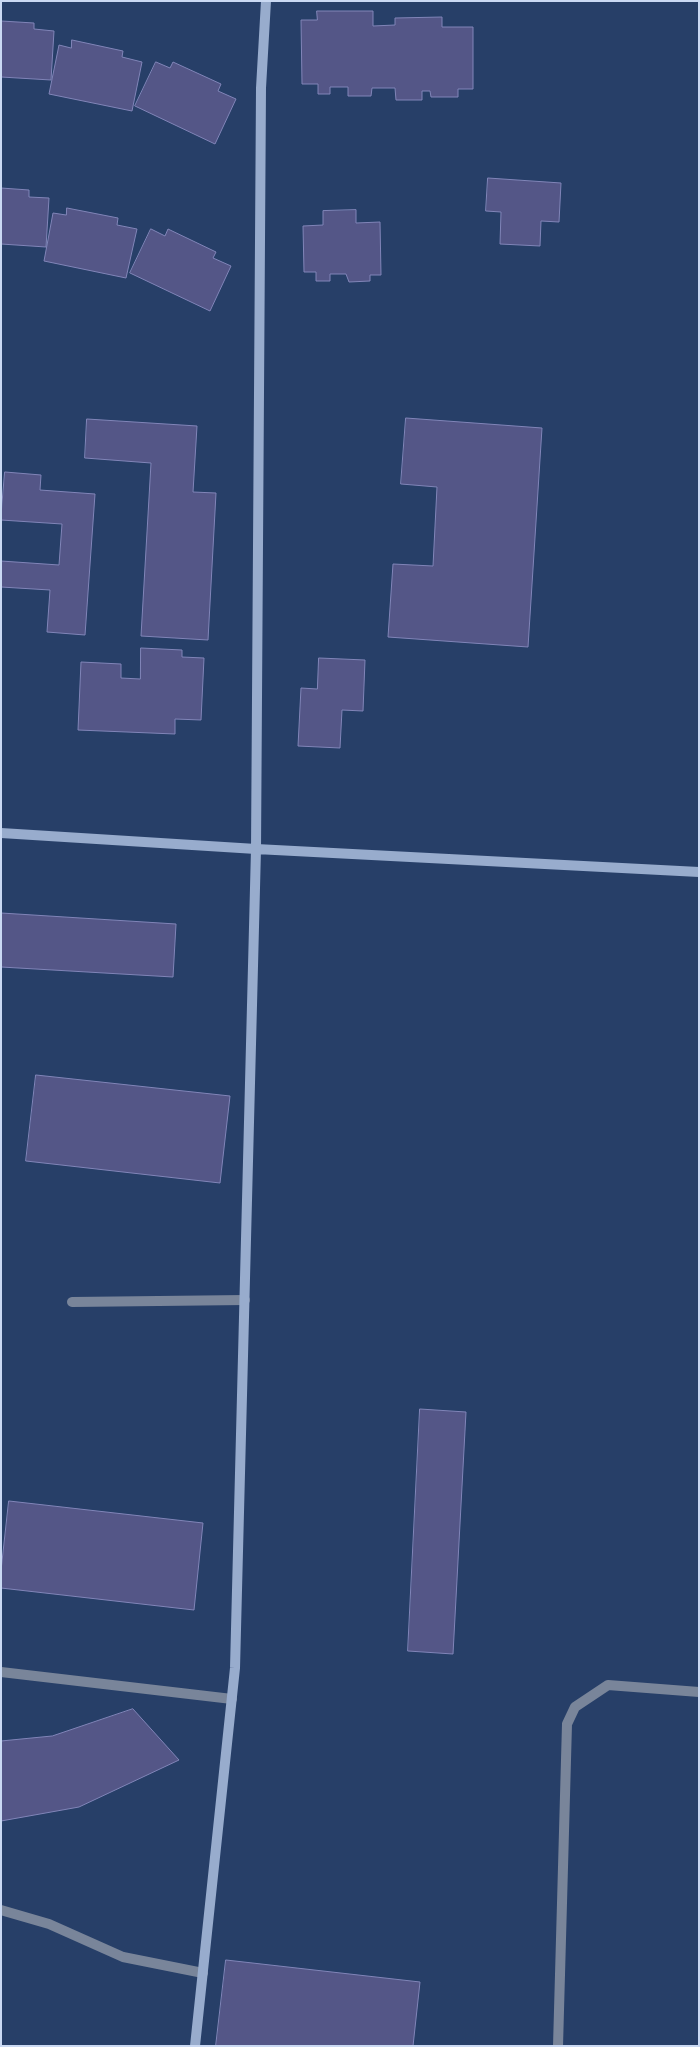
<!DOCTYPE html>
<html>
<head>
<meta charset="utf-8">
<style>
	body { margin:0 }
	#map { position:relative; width:700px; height:2047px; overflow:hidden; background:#273f68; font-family:Rubik,sans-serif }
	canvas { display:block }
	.frame { position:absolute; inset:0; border:2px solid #cad9f3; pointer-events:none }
</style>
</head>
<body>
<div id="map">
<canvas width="700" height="2047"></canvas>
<div class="frame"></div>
</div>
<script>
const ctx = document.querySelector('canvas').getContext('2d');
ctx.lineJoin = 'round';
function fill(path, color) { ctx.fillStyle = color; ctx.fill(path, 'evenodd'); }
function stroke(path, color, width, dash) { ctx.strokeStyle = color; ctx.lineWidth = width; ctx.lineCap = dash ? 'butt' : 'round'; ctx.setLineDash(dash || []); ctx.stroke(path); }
const building = new Path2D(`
	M317,11h56v15l22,-1v-7l47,-1v10h31v62h-15v8h-27l-1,-6h-8v9h-26l-1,-12h-23l-1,8h-23v-9h-18v7h-12v-10h-16l-1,-64h16z
	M1,21l33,2v6l20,2 -3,49 -50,-3z
	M72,40l51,11 -1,6 20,5 -10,49 -83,-17 10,-49 12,3z
	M156,62l14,6 3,-6 48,22 -3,7 18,8 -21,45 -80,-38z
	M488,178l73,5 -2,39 -18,-1 -1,25 -40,-2 1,-32 -15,-1z
	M1,188l28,2v7l20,1 -3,49 -45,-3z
	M67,208l51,10 -1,7 20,4 -11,49 -82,-17 9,-48 13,2z
	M356,210v13l24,-1 1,53h-11v6l-21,1 -3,-8h-16v7h-14v-9h-12l-1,-46 20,-1v-14z
	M151,229l14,7 3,-7 48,23 -3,6 18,8 -21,45 -80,-38z
	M406,418l136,10 -14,219 -140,-10 5,-73 40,2 4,-79 -36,-3z
	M87,419l110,7 -4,66 23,1 -8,147 -67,-4 10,-173 -66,-5z
	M5,472l36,3 -1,15 55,4 -10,141 -38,-3 3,-42 -49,-3v-26l58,4 3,-41 -61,-4z
	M141,648l41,2v7l22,1 -3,62 -26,-1v15l-97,-4 3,-68 40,2v14l19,1z
	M319,658l46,2 -2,51 -21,-1 -2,38 -42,-2 3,-58 16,1z
	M1,913l175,11 -3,53 -172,-10z
	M36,1075l194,21 -10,87 -194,-22z
	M420,1409l46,3 -13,242 -45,-3z
	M9,1501l194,22 -9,87 -193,-22v-17z
	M133,1709l46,51 -100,47 -78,14v-80l51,-5z
	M226,1960l194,22 -7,64h-197z`);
const street = new Path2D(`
	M72,1302l173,-2
	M1,1672l231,27
	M1,1910l48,14 74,33 80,16
	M558,2046l9,-322 8,-17 33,-22 91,7`);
const secondary = new Path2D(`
	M1,833l255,16 443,23
	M195,2046l40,-378 21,-819 5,-761 5,-87`);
fill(building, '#545687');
stroke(building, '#8185b8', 1);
stroke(street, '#79859a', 10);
stroke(secondary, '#98accd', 10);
</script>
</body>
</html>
